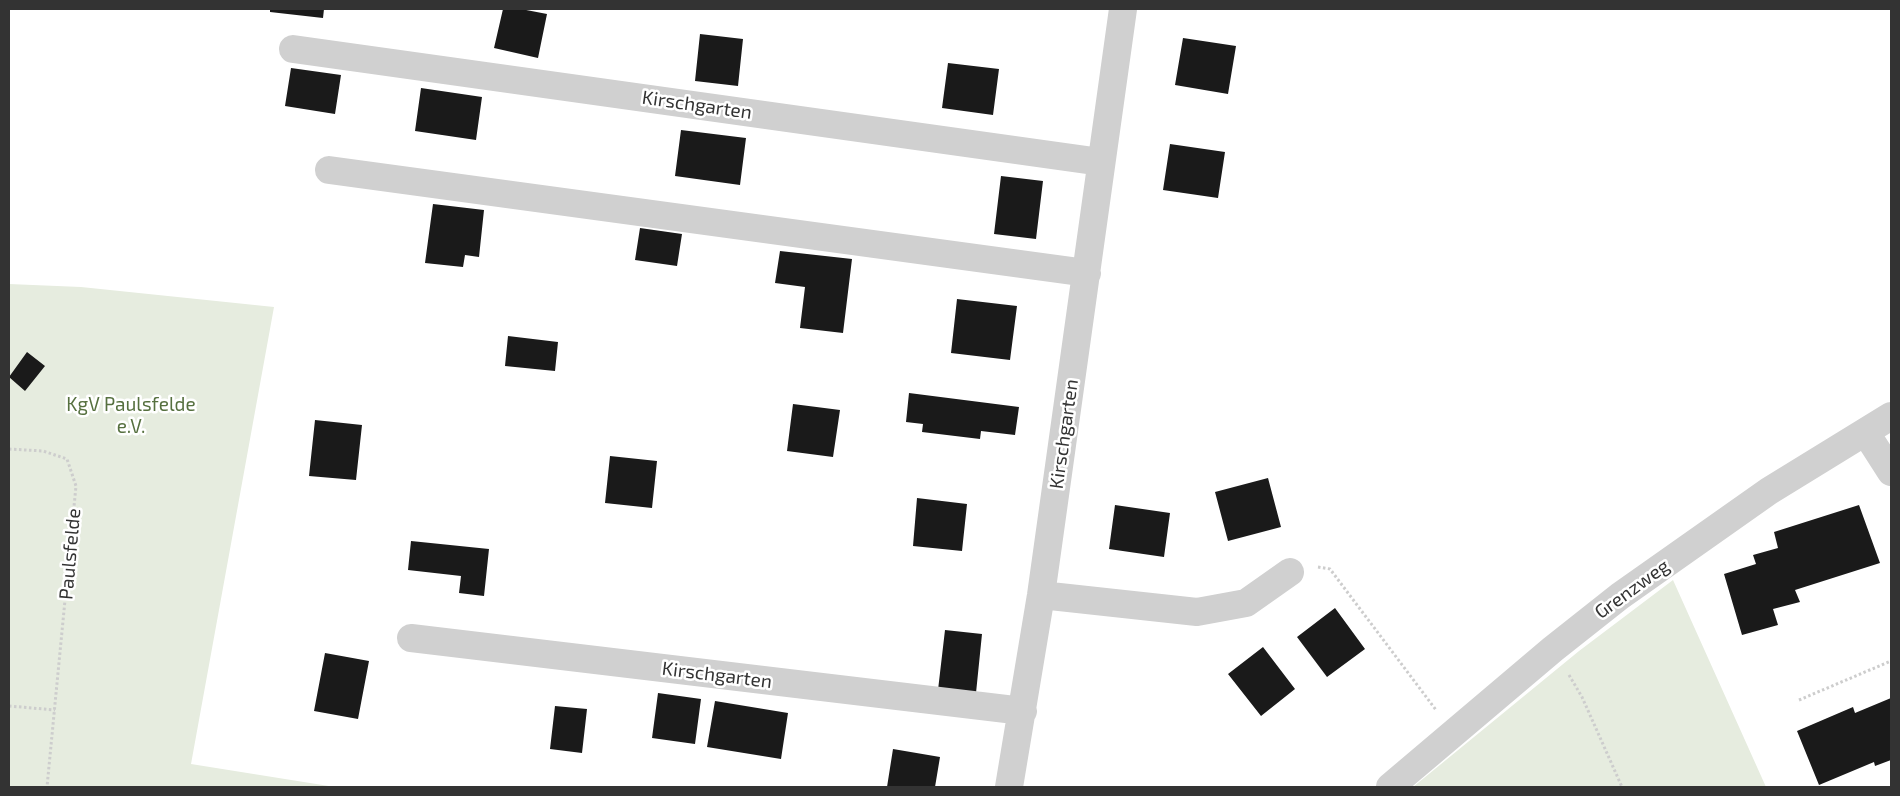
<!DOCTYPE html>
<html>
<head>
<meta charset="utf-8">
<style>
	body { margin:0 }
	#map { position:relative; width:1900px; height:796px; overflow:hidden; background:#fff; font-family:"Exo 2",sans-serif }
	canvas { display:block }
	.frame { position:absolute; inset:0; border:10px solid #333; pointer-events:none }
</style>
</head>
<body>
<div id="map">
<canvas width="1900" height="796"></canvas>
<div class="frame"></div>
</div>
<script>
const ctx = document.querySelector('canvas').getContext('2d');
ctx.lineJoin = 'round';
function fill(path, color) { ctx.fillStyle = color; ctx.fill(path, 'evenodd'); }
function stroke(path, color, width, dash) { ctx.strokeStyle = color; ctx.lineWidth = width; ctx.lineCap = dash ? 'butt' : 'round'; ctx.setLineDash(dash || []); ctx.stroke(path); }
function label(font, color, halo, rows, align = 'center') {
  ctx.font = font + ' "Exo 2",sans-serif'; ctx.lineWidth = 5; ctx.setLineDash([]); ctx.textBaseline = 'middle'; ctx.strokeStyle = halo; ctx.fillStyle = color; for (const [text, x, y, turn = 0] of rows) {
    ctx.save(); ctx.translate(x, y); ctx.rotate((+turn || 0) * Math.PI / 180); ctx.textAlign = isNaN(turn) ? turn : align; if (halo) ctx.strokeText(text, 0, 0); ctx.fillText(text, 0, 0); ctx.restore();
  }
}
const green = new Path2D(`
	M9,284l72,3 193,20 -83,457 144,23h-326z
	M1673,580l93,207h-353l166,-136z`);
const building = new Path2D(`
	M270,9h54l-1,9 -53,-6z
	M503,9h18l26,5 -9,44 -44,-10z
	M700,34l43,5 -5,47 -43,-5z
	M1183,38l53,8 -8,48 -53,-9z
	M948,63l51,6 -6,46 -51,-7z
	M291,68l50,7 -6,39 -50,-8z
	M421,88l61,9 -6,43 -61,-9z
	M681,130l65,8 -6,47 -65,-9z
	M1170,144l55,8 -7,46 -55,-8z
	M1001,176l42,5 -7,58 -42,-5z
	M433,204l51,6 -5,47 -14,-2 -2,12 -38,-4z
	M640,228l42,6 -5,32 -42,-6z
	M780,251l72,8 -9,74 -43,-5 5,-41 -30,-4z
	M957,299l60,7 -7,54 -59,-7z
	M508,336l50,6 -3,29 -50,-5z
	M27,352l18,14 -20,25 -16,-14z
	M909,393l110,14 -4,28 -34,-4 -1,8 -58,-7 1,-8 -17,-2z
	M793,404l47,6 -7,47 -46,-6z
	M315,420l47,5 -6,55 -47,-4z
	M610,456l47,5 -5,47 -47,-5z
	M1268,478l13,49 -53,14 -13,-49z
	M917,498l50,6 -5,47 -49,-5z
	M1115,505l55,8 -6,44 -55,-8z
	M1859,505l21,58 -85,27 5,12 -27,7 5,16 -36,10 -18,-61 32,-10 -3,-9 25,-7 -4,-16z
	M411,541l78,8 -5,47 -25,-3 2,-17 -53,-6z
	M1335,608l30,41 -38,28 -30,-40z
	M945,630l37,4 -6,59 -38,-3z
	M1263,647l32,42 -34,27 -33,-42z
	M325,653l44,8 -11,58 -44,-8z
	M658,693l43,6 -6,45 -43,-6z
	M1891,698v62l-16,6 -1,-4 -55,23 -22,-54 56,-24 2,6z
	M715,701l73,12 -7,46 -74,-12z
	M555,706l32,3 -5,44 -32,-4z
	M893,749l47,8 -5,30h-48z`);
const path = new Path2D(`
	M9,449l34,2 24,8 9,27 -29,301
	M1318,567l12,2 106,141
	M1569,675l13,22 40,90
	M1799,700l92,-39
	M9,706l46,4`);
const minor = new Path2D(`
	M293,49l808,113
	M329,170l758,103
	M1866,433l25,39
	M1041,595l156,17 49,-9 44,-31
	M411,638l612,73
	M1009,787l32,-192 82,-586
	M1390,787l163,-138 67,-53 149,-105 122,-75`);
const streetNames = [
	["Kirschgarten",697,105,8],
	["Kirschgarten",1064,434,-82],
	["Paulsfelde",70,554,-85],
	["Grenzweg",1632,589,-36],
	["Kirschgarten",717,675,7]
];
const parkNames = [
	["KgV Paulsfelde",131,405],
	["e.V.",131,427]
];
fill(green, '#e6ecdf');
fill(building, '#1a1a1a');
stroke(path, '#cdcdcd', 3, [2.5, 2.5]);
stroke(minor, '#d0d0d0', 28);
label('19px', '#333', '#fff', streetNames);
label('19px', '#56703f', '#fff', parkNames);
</script>
</body>
</html>
